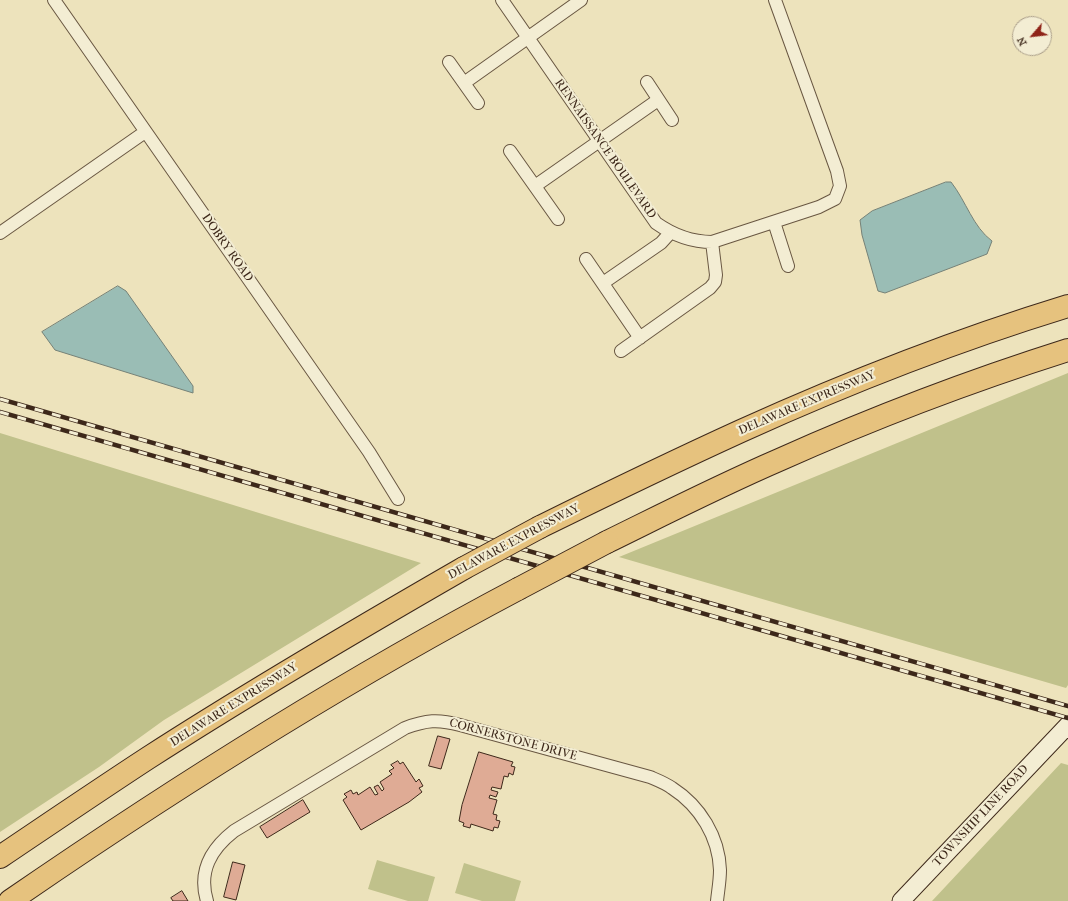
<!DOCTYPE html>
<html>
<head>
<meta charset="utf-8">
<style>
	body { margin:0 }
	#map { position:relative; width:1068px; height:901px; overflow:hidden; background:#ede3bc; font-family:"IM FELL French Canon",serif }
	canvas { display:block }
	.north { position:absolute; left:1012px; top:16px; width:40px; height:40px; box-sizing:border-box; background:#f3edd3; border:1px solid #aa9e89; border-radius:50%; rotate:242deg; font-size:11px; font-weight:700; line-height:16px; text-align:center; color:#3d281a }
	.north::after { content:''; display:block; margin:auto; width:14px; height:18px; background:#8f2418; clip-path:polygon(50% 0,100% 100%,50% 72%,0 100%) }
</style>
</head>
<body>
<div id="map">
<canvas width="1068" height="901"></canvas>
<div class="north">N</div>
</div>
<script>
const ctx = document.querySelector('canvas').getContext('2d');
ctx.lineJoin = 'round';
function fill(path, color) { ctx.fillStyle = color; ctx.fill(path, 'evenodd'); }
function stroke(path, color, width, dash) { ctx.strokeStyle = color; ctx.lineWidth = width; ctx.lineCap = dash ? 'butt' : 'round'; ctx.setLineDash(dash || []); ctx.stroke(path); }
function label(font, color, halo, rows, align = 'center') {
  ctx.font = font + ' "IM FELL French Canon",serif'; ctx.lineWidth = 4; ctx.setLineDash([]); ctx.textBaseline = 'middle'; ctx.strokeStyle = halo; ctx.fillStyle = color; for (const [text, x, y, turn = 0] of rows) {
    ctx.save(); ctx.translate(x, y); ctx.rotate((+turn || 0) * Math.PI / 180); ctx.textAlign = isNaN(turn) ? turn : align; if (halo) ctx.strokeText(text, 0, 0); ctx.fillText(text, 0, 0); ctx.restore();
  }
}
const green = new Path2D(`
	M1068,373v312l-2,3 -447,-131z
	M0,433l421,130 -257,157 -65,47 -99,65z
	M1061,763l7,2v136h-136z
	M377,860l58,17 -7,24h-20l-40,-12z
	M464,863l57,18 -6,20h-33l-27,-8z`);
const water = new Path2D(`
	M946,182h5c15,19 22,45 41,59l-5,13 -102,39 -7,-2 -16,-56 -2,-15 12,-9z
	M118,286l8,5 67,95v7l-138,-43 -13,-18z`);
const building = new Path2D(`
	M438,736l12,3 -9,30 -12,-3z
	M479,752l34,10 -2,4 4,1 -2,8 -4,-2 -1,4 -4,-1 -3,13 -9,-2 -1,3 7,2 -2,5 -6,-2 -1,3 8,2 -4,14 4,1 -1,5 4,1 -2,7 -4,-1 -1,4 -22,-7 -1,4 -7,-2 1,-3 -5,-2 3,-16z
	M398,761l2,3 3,-2 13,20 3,-3 4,7 -4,2 3,4 -13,10 -48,28 -18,-30 4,-3 -3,-3 7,-4 2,4 4,-2 1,3 12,-8 5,8 3,-1 -4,-7 4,-2 4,6 2,-2 -4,-7 12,-8 -3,-3 5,-3 -3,-3z
	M303,800l7,12 -43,26 -7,-11z
	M233,862l12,3 -9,35 -12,-3z
	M182,891l6,10h-15l-2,-3z`);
const street = new Path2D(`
	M54,0l315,452 29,47
	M502,0l154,223c17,12 34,19 56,19l107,-35 16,-8 5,-13 -3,-15 -62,-171
	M449,62l29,41
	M647,82l25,38
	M464,83l117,-83
	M510,151l48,68
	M535,186l123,-86
	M774,222l14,44
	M0,233l145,-101
	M586,259l54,79
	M603,283l58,-40 9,-10
	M621,351l89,-63 5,-6 1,-7 -4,-33
	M207,901c-9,-30 4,-52 27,-70l171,-103c21,-8 33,-9 55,-3l190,52c7,3 15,6 22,11 28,18 47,49 48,82 0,11 -2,21 -3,31`);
const secondary = new Path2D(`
	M901,901l167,-176`);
const highway = new Path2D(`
	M540,527c67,-33 133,-65 201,-96 106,-48 216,-91 327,-125
	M607,542c57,-28 114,-57 172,-82 94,-42 191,-79 289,-110
	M0,857c49,-33 99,-67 148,-99 104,-67 210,-129 316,-190
	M10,901c164,-113 332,-219 508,-312`);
const rail = new Path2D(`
	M0,399l1068,307
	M0,412l1068,306`);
const highwayBridge = new Path2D(`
	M464,568l76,-41
	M518,589l89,-47`);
const streetNames = [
	["RENNAISSANCE BOULEVARD",605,149,55],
	["DOBRY ROAD",227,248,55],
	["DELAWARE EXPRESSWAY",807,403,-23],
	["DELAWARE EXPRESSWAY",514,542,-28],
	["DELAWARE EXPRESSWAY",234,705,-32],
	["CORNERSTONE DRIVE",513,740,15],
	["TOWNSHIP LINE ROAD",981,816,-47]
];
fill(green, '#c0c18b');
fill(water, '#9abdb5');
stroke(water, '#758177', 1);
fill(building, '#dfab95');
stroke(building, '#3d281a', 1);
stroke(street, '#695742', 14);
stroke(secondary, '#3d281a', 19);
stroke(highway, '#3d281a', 24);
stroke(street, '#f3edd3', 12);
stroke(secondary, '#f3edd3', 17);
stroke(highway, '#e6c27e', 22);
stroke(rail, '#3d281a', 4.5);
stroke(rail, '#f3edd3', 3, [9]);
stroke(highwayBridge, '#3d281a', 24, []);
stroke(highwayBridge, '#e6c27e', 22);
label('12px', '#3d281a', '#f3edd3', streetNames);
</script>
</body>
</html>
